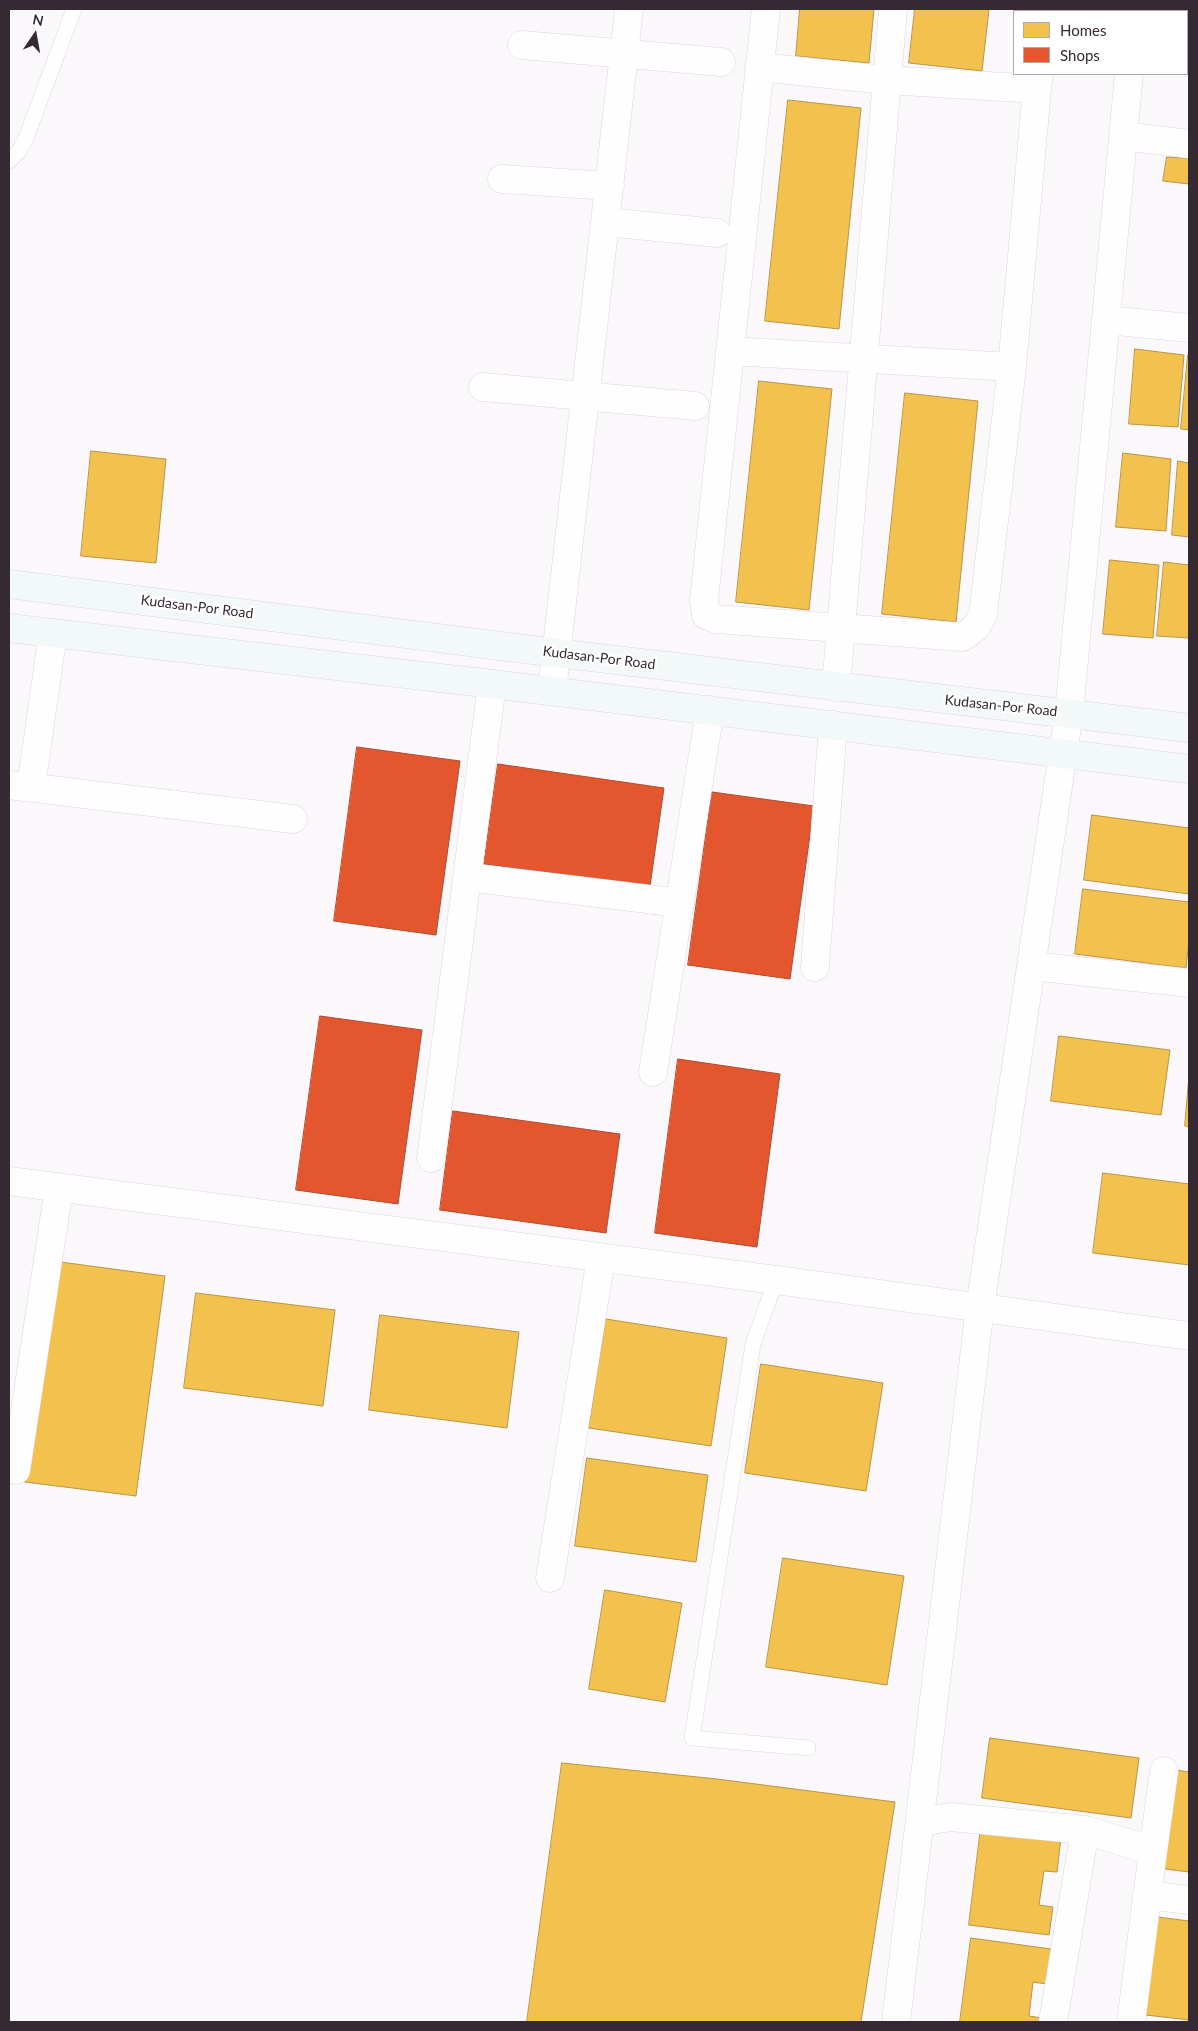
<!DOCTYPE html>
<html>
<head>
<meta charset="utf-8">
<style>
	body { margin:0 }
	#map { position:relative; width:1198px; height:2031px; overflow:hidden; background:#fbf8fb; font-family:Lato,sans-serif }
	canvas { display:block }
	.frame { position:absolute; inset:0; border:10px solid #352a34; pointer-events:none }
	.legend { position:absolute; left:1013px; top:10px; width:175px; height:65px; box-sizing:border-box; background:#fff; border:1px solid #aeaaae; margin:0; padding:6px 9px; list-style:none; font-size:15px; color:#352a34 }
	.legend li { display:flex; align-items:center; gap:10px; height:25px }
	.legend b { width:25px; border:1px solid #aeaaae }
	.north { position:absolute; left:10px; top:10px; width:50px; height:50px; -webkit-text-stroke:4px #fff; paint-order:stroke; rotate:12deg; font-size:14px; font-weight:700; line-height:20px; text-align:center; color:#352a34 }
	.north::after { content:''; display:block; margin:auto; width:18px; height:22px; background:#352a34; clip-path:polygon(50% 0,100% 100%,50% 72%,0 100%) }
</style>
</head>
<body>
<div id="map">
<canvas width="1198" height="2031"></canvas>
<div class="frame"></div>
<ul class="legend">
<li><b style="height:14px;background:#f2c14e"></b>Homes</li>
<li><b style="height:14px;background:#e4572e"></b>Shops</li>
</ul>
<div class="north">N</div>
</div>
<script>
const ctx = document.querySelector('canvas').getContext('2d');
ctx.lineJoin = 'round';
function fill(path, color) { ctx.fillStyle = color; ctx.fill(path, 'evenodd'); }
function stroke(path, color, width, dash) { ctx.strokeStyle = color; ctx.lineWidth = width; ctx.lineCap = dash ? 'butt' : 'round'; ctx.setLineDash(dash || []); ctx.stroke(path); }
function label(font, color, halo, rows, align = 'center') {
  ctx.font = font + ' Lato,sans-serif'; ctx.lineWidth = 5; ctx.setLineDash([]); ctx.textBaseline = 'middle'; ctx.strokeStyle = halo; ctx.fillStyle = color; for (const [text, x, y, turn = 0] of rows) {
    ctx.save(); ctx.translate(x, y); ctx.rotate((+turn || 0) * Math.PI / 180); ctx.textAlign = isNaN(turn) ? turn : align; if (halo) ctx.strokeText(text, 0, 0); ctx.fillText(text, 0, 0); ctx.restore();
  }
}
const homes = new Path2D(`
	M800,9h74l-5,54 -73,-7z
	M915,9h74l-7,62 -73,-8z
	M1187,27h2v26l-2,-1z
	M788,100l73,8 -22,221 -74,-8z
	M1167,157l22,1v26l-26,-3z
	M1135,349l49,6 -6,72 -49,-3z
	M1188,355h1v75l-8,-1z
	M759,381l73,8 -23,221 -73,-8z
	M905,393l73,8 -22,221 -74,-8z
	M91,451l75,8 -10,104 -75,-7z
	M1123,453l48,6 -5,72 -50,-4z
	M1178,461l11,2v74l-17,-2z
	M1110,560l49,5 -6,73 -50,-4z
	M1164,562l25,3v73l-32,-2z
	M1092,815l97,13v66l-105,-14z
	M1083,889l106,13v38l-3,28 -111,-14z
	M1059,1036l111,14 -9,65 -110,-14z
	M1189,1076v51l-4,-1z
	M1103,1173l86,11v81l-96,-12z
	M53,1261l112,15 -29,220 -111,-14z
	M196,1293l139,17 -12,96 -139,-18z
	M380,1315l139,17 -12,96 -138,-18z
	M606,1319l121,19 -16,108 -122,-18z
	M761,1364l122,19 -17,108 -121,-18z
	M587,1458l121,17 -12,87 -121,-16z
	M783,1558l121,18 -17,109 -121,-18z
	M605,1590l77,13 -17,99 -76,-13z
	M990,1738l149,20 -8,60 -149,-20z
	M562,1763l155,16 178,23 -34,220h-334z
	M1170,1769l19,3v100l-32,-4z
	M981,1827l80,10 -4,35 -13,-1 -5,34 14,2 -4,28 -80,-10z
	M1150,1916l39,5v99l-52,-6z
	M971,1938l80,11 -4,35 -14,-2 -4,34 13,2v4h-82z`);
const shops = new Path2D(`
	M357,747l103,14 -24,174 -102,-14z
	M498,764l166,24 -14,98 -166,-22z
	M712,792l102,14 -24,173 -102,-14z
	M320,1016l102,14 -24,174 -102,-14z
	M678,1059l102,15 -23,173 -102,-14z
	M453,1111l167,23 -14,99 -166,-23z`);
const lane = new Path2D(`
	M9,161l10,-10 7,-13 48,-129
	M776,1280l-23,64 -61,394 116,10`);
const street = new Path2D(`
	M1045,11l1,-2
	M1135,11v-2
	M522,45l199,17
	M759,67l127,13 151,9 2,-15
	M1124,136l65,8
	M502,179l108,7
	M606,222l111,11
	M1106,320l83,8
	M730,351l282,16 -29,248 -7,12 -13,10 -247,-18 -10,-4 -2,-15 62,-591
	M1012,367l25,-278
	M483,387l212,19
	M836,687l57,-678
	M552,691l77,-682
	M9,785l284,34
	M31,787l22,-154
	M467,877l213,26
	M1032,966l157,17
	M815,967l18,-242
	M653,1072l57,-362
	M431,1158l61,-474
	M9,1181l767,99 413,56
	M16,1470l43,-282
	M550,1578l51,-320
	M920,1822l31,-5 134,13 -32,192
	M1085,1830l68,21 -22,171
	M1153,1851l11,-80
	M1147,1895l42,5
	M896,2022l84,-715 89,-594 60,-639`);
const secondary = new Path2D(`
	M9,584l548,69 632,75
	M9,628l483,56 697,85`);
const streetNames = [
	["Kudasan-Por Road",197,607,7],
	["Kudasan-Por Road",599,658,7],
	["Kudasan-Por Road",1001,706,6]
];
fill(homes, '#f2c14e');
stroke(homes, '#b99446', 1);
fill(shops, '#e4572e');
stroke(shops, '#b04a30', 1);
stroke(lane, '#dcd5dc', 16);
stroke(street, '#dcd5dc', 29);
stroke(secondary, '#dcd5dc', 29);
stroke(lane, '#fefefe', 15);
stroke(street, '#fefefe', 28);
stroke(secondary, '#f3f8f8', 28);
label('14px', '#352a34', '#fff', streetNames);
</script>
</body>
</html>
